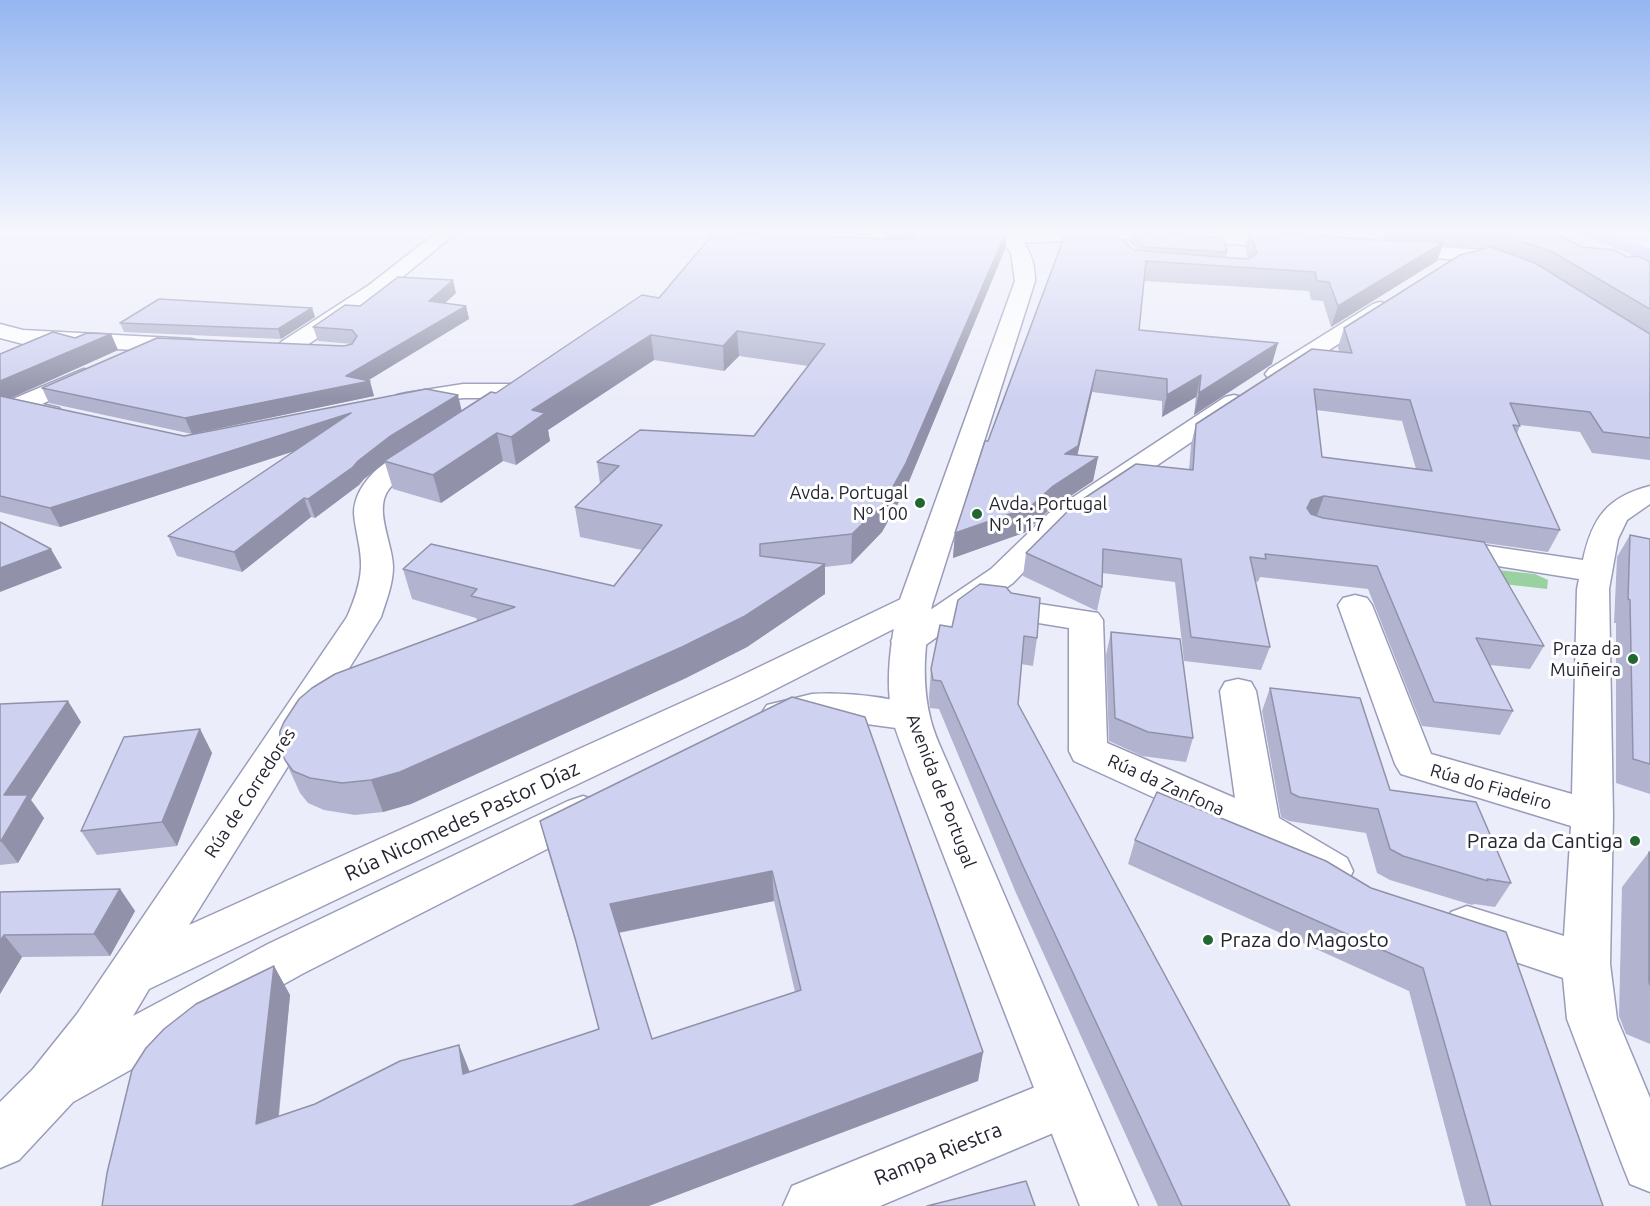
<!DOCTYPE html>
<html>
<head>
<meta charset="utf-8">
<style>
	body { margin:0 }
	canvas { display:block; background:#ecedfa }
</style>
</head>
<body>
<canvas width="1650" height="1206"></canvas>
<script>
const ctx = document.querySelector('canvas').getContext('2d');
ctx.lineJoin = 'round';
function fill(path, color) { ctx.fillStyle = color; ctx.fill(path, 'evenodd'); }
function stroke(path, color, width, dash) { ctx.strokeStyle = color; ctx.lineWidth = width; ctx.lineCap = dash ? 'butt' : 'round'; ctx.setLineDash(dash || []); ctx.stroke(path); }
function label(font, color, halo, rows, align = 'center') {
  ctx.font = font + ' Ubuntu,sans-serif'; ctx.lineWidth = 6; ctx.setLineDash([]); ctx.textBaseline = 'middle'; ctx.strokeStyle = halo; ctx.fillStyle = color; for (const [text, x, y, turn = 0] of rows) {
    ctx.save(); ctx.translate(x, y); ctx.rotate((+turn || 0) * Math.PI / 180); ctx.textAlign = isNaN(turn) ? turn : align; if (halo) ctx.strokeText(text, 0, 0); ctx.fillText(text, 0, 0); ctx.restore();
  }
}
const green = new Path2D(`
	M1442,564l93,10 13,6 -1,9 -97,-11z`);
const water = new Path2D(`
	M1574,232h30l46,17v13z`);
const minor = new Path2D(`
	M437,232h20l-74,61 -86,59 -8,2 -8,-2 -3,-5 3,-5 88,-57z
	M1041,232h170l81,5 7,2 2,4 -2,4 -7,2 -135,-11 -145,5 -6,-1 -3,-4 3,-4z
	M1394,244l91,6 31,10 3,4 -3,4 -7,2 -26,-8 -96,-8 -2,-4 2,-4z
	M1380,302l7,2 4,4 -4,4 -102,67 -8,2 -8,-2 -4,-5 4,-5 104,-65z
	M0,324l23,6 168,9 8,2 3,5 -3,5 -8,2 -168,-9 -23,-6z
	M84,369l8,2 4,5 -4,5 -50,23 17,4 4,5 -4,5c-16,4 -35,-3 -51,-7l-4,-5 4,-5z
	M463,384h55l9,2 3,5 -3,5 -9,2h-55l-57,9 -9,-2 -3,-5 3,-5 9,-2z
	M1234,395l9,2 3,5 -3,5 -174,118 -56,58 -93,66 -12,3 -12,-3 -5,-8 5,-8 95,-64 58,-56 176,-116z
	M425,442l9,2 4,6 -4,6c-14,10 -34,19 -45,33 -16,20 4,55 4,78 0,17 -7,34 -12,50l-192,308 545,-246 169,-81 12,-3 12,3 5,7 -5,7 -167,85 -611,292 -16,27 135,-72 300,-143 15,-5 15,5 6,11 -6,11 -296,151 -229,128 -54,58 -19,8v-66l33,-33 44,-55 270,-397c7,-16 13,-32 14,-49 1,-19 -6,-37 -7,-55 0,-33 42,-64 71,-71z
	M1650,486v18l-23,16 -9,19 -9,50 4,227 -3,148 7,55 33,79v94l-20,-8 -8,-20 -55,-145 -4,-41 -112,-38 -7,-14 7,-14 16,-6 97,30 7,-110 -170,-52 -6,-10 -57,-159 5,-7 12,-3 12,3 5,7 59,149 141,40 5,-205 2,-10 -131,-21 -11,-2 -4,-7 4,-7 11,-2 135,20c9,-42 24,-63 67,-74z
	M1020,601l78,12 5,7 4,123 128,55 -15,-107 5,-9 13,-3 13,3 5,9 23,127 68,40 6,13 -6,13 -16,5 -16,-5 -70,-45 -171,-78 -5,-10v-123l-61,-10 -5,-7 5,-7z
	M812,694c37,-2 77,3 112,14l6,9 -6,9 -13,4 -82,-11 -30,3 -19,5 -13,-4 -6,-9 6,-9z
	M1065,1075l19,7 8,19 -8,19 -204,86h-97l9,-20z`);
const tertiary = new Path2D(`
	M995,232h19c15,13 21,29 21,49l-103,324c-7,37 -11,74 -2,112 4,18 13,35 20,52l188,437h-58l-170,-437c-6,-18 -14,-35 -18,-53 -7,-37 -1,-74 6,-111l117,-324 -4,-28z`);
const wall = new Path2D(`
	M881,232h126l-2,17 -100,242 -23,41 -31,32 -26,3v27l-78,53 -61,31 -275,126 -28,8 -28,3 -31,-5 -16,-7 -8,-10 -15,-33 192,-139 -1,-3 -64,-19 -9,-30 211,17 28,-36 -62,-13 -5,-30 25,-23 -3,-22 157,-26 54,-70 -69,-10 -15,15 -70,-11 -106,70 2,11 -34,24 -13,-4 -62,42 -48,-14 -8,-26 -21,16 -5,6 -44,33 -4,-1 -69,55 -65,-16 -9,-20 127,-85 -235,76 -60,-15v-158l75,-16 36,-4 7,16 -108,48 174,38 278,-25 34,-18 163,-95 229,-59z
	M1241,232h57v1l85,7v-8h169l30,15 68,15v198l-58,-7 -12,-21 -60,-7 -3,9 43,96 -12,22 -63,-9 59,103 -14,23 -40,-4 23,46 -13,24 -78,-9 -54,-137 -108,-12 -2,5 -3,-1 15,66 -9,23 -77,-9 -9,-79 -73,-9v14l-5,24 -74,-35 3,-23 163,-83 2,-25 5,-21 143,-73 -1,-4 6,-19 143,-80h-2l-43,-2 -5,15 -106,66 -8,-26 -12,-1 -2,-9 -165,-10 -5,49 133,34 -78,51 2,-18 -34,20v-16l-70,-9 -15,63 21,2 -5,24 -45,30 -22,21 -73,26 2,-25 33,-92 146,-191h4l-8,-8 1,-8 96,18 -1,6 19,1 3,-1 -3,-10 4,-16zM1316,410l86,11 14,48 -94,-12z
	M456,293l-11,10 21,3 3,13 -100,61 5,16 -182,38 -143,-31 -7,-15 302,-42 8,-2 -34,-3 -5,-14 47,-21z
	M312,308l3,9 -34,22 -157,-7 -4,-9z
	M1630,535l20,4v255l-34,-11v-160h-2l3,-66z
	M952,627l85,11 -4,28 -12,-2 -3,40 272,502h-132l-142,-313 -77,-184 -9,-1 -1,-11 2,-28z
	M1111,632l82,106 -7,24 -44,-6 -33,-15 -3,-86z
	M1270,688l120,102 121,93 -16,24 -21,-3 -2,1 -82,-25 -13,-7 -11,-40 -77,-12 -8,-4 -19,-106z
	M792,697l191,355 -5,29 -876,125 172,-240 16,29 -11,121 36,-12 144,-59 11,27 129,-42 -16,-63 -35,-116 -8,-30zM774,901l21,91 -143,47 -33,-106z
	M0,704l81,18 -50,78 13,18 -26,45 -18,2z
	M200,729l12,24 -35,93 -80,9 -16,-24z
	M1135,840l236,48 232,318h-137l-57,-215 -281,-127z
	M1649,852h1v192l-24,-10 -7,-18 3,-129z
	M120,889l15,22 -25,45 -88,1 -22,37v-102z`);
const shadedWall = new Path2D(`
	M1006,232h1l-2,17 -100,242 -23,41 -31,32 1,-30z
	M1444,242l-7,19 -106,66 7,-21z
	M453,280l3,13 -23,21 -4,-13z
	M466,306l3,13 -102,62h3l4,15 -182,38 -7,-16 161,-42z
	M312,308l3,9 -34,22 -3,-10z
	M737,331l2,25 -15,15 -1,-25z
	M111,334l7,16 -118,53v-22z
	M651,335l3,25 -106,70 2,11 -34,24 -5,-28 21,-27z
	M1278,343l-6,21 -78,51 5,-22z
	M1096,370l-4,22 -18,78 -9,-16z
	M1201,375l-5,22 -34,20 5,-22z
	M458,395l4,17 -78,49 1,2 -21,16 -5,6 -44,33 -7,-19 81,-62z
	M351,413l5,18 -296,96 -10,-19z
	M497,433l6,28 -62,42 -8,-28z
	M1098,457l-5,24 -45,30 -22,21 -73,26 2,-25 97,-46z
	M1324,496l-8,22 -13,4 4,-14 4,-8z
	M304,498l7,19 -69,55 -8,-20z
	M51,549l11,19 -62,24v-24z
	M825,564v30l-78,53 -61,31 -275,126 -28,8 -12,-32z
	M68,701l13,21 -50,78 13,18 -26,45 -17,-22 3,-46z
	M200,729l12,24 -35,93 -15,-24z
	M772,871l2,30 -158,32 -6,-29z
	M120,889l15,22 -25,45 -16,-22z
	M4,935l18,22 -22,37v-53z
	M274,966l16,29 -15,156 -19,-27z
	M459,1045l11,28 -7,1z
	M983,1052l-5,29 -329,125h-77z`);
const building = new Path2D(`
	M905,232h101l-100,231 -22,40 -32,31 -92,10v12l65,8 -80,52 -63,31 -282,125 -29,8 -29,3 -32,-5 -17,-7 -8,-11 -6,-13 1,-16 4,-9 15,-23 13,-11 23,-14 180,-67 -44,-11 6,-7 -74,-20 28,-25 183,42 48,-61 -87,-18 44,-41 -22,-4 43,-32 114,6 71,-92 -88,-13 -14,15 -72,-11 -119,75 13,3 -34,24 -14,-4 -64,42 -49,-14 107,-69 5,1 146,-98 17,3 54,-64 34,-1 168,7z
	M1066,232h47l21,18 111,9 7,-2 5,-4 -7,-21h25l99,8 70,2 -106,64 -9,-24 -12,-1 -2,-9 -169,-11 -7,69 139,13 -79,50 2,-18 -34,20v-16l-71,-9 -18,76 -13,8 33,3 -46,30 -22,20 -75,26 30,-92h3z
	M1159,232l64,6 4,14 -82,-5 -14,-13z
	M1492,232h60l30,15 32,3 13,7 11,-1 12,6v47l-99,-58z
	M1491,247l44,16 115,71v104l-47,-6 -13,-20 -80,-9 10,23 -7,-1 47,105 -236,-34 -13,4 -4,8 4,6 12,4 161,24 60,104 -68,-8 37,73 -79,-9 -57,-136 -112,-12 1,5 -16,-2 20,90 -79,-10 -10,-78 -78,-10 -1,38 -76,-34 48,-48 62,-41 57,6 3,-46 116,-75 40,4 -8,-25 116,-73zM1314,389l96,11 22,71 -110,-14z
	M398,277l55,3 -24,21 37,5 -120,70 24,5 -185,37 -143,-30 115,-50 187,8 8,-2 5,-8 -5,-6 -39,-3 32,-22 15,1z
	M159,299l153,9 -34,21 -158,-6z
	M53,332l22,6 12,-5 24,1 -111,47v-27z
	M426,389l32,6 -69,42 -31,24 -5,6 -45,32 -4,-1 -70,54 -66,-16 183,-123 -301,95 -50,-12v-100l184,40z
	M0,522l51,27 -51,19z
	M1630,535l20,4v225l-17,-5 -3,-159 -2,-1z
	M980,584l26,3 5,6 29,5 -3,40 -13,-2 -6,68 272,502h-108l-160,-342 -81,-183 -8,-1 -2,-11 9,-44 12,2 6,-27z
	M1111,632l69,7 13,99 -45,-6 -33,-14z
	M1270,688l90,10 30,92 86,12 35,81 -24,-4 1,2 -85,-25 -13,-7 -12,-40 -79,-12 -8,-4z
	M792,697l73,20 118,335 -411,154h-470l5,-33 25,-103 14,-22 18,-19 32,-25 78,-38 -18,158 59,-20 85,-43 59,-16 4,29 136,-45 -24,-91 -35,-117zM772,871l29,119 -149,49 -42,-135z
	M68,701l-64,94h24l-27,46h-1v-137z
	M200,729l-38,93 -81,9 43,-94z
	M1157,792l169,69 45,27 135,44 97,274h-112l-68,-238 -288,-128z
	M1649,852h1v133l-1,-3z
	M120,889l-26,45 -90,1 -4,6v-49z
	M1026,1181l9,25h-108z`);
const markers = [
	[920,503,6,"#226631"],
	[977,514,6,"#226631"],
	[1633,659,6,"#226631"],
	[1635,841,6,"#226631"],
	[1208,940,6,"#226631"]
];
const poiNames = [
	["Avda. Portugal",908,493],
	["Nº 100",908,514],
	["Avda. Portugal",989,504,"left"],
	["Nº 117",989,525,"left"],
	["Praza da",1621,649],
	["Muiñeira",1621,670]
];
const streetNames = [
	["Rúa da Zanfona",1166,785,24],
	["Rúa do Fiadeiro",1491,787,16],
	["Avenida de Portugal",941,791,69],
	["Rúa de Corredores",250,793,-57]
];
const nearStreetnames = [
	["Rúa Nicomedes Pastor Díaz",462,821,-25],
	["Rampa Riestra",938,1154,-22]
];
const nearPoinames = [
	["Praza da Cantiga",1623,841],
	["Praza do Magosto",1220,940,"left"]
];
fill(green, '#99d1a0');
fill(water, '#b8baff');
stroke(minor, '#9a9cba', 3);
stroke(tertiary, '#9a9cba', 3);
fill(minor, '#fff');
fill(tertiary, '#fff');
fill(wall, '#b2b4cf');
fill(shadedWall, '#9192a9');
fill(building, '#cfd1f1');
stroke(building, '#9192a9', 1.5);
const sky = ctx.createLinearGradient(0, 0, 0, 400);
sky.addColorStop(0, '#95b6f1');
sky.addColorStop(0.58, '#f6f7fd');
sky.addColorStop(1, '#f6f7fd00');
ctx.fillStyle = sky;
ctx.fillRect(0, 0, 1650, 400);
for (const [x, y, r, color] of markers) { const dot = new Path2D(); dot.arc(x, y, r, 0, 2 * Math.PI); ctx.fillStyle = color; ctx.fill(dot); stroke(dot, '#fff', 2); }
label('18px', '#242531', '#fff', poiNames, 'right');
label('18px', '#242531', '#fff', streetNames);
label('21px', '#242531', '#fff', nearStreetnames);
label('21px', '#242531', '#fff', nearPoinames, 'right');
</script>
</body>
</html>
